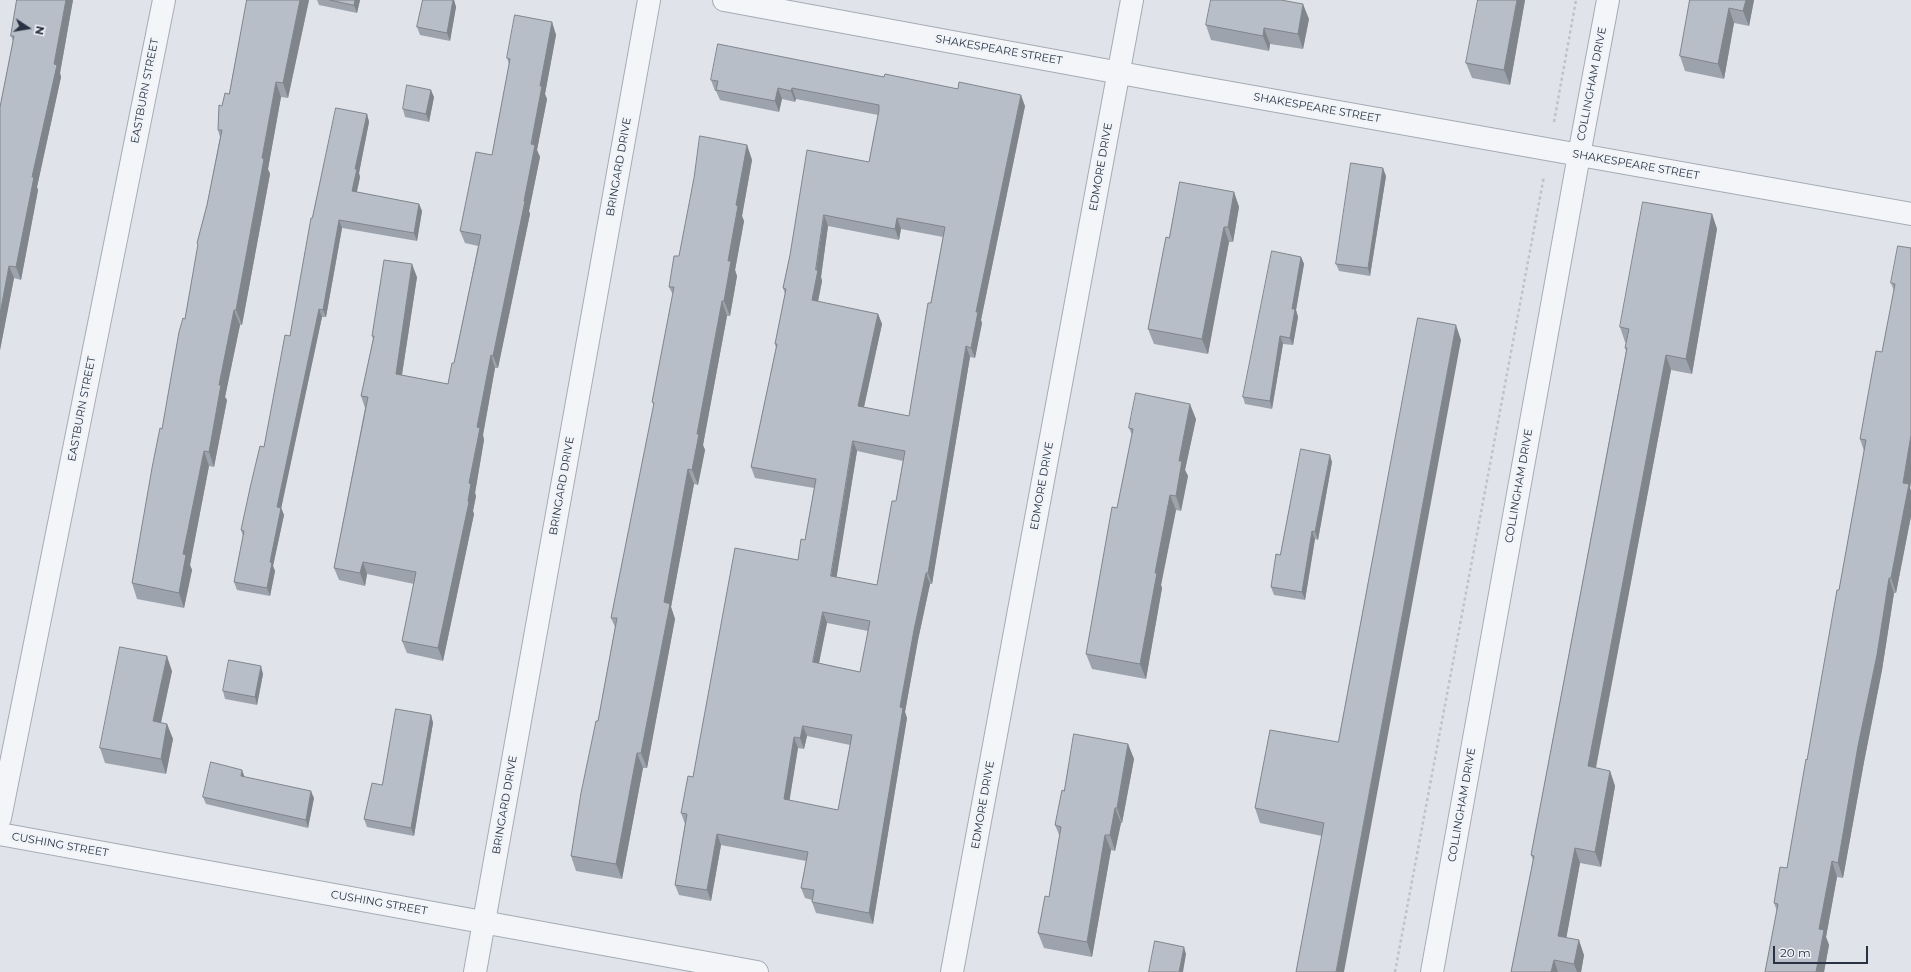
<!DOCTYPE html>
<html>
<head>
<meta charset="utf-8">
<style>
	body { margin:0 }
	#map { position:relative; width:1911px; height:972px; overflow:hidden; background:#e0e4ea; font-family:Montserrat,sans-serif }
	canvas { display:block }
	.north { position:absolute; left:8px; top:8px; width:40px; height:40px; -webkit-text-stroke:3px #f0f3f7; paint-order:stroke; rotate:102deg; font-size:11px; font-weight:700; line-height:16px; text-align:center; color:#283243 }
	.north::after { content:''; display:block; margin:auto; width:14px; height:18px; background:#283243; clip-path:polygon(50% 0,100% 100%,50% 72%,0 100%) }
	.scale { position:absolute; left:1773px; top:946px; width:95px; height:18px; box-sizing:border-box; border:2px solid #283243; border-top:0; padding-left:5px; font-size:12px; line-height:14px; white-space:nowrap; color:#283243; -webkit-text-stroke:3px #f0f3f7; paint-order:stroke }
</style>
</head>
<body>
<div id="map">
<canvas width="1911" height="972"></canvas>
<div class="north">N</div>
<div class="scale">20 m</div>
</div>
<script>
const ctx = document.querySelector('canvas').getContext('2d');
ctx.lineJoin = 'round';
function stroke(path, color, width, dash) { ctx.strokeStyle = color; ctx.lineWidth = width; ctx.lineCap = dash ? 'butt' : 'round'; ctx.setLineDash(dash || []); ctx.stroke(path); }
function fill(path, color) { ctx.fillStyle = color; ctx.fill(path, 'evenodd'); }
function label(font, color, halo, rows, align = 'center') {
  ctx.font = font + ' Montserrat,sans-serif'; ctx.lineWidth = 4; ctx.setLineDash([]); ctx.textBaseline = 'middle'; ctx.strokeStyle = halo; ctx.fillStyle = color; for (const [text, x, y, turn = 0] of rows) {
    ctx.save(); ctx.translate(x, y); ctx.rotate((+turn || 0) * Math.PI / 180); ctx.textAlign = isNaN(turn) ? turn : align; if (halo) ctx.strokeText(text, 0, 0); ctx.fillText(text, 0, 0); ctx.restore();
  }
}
const path = new Path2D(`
	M1554,122l22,-122
	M1395,972l149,-796`);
const street = new Path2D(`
	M724,0l429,79 758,135
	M0,818l164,-818
	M0,834l757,138
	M475,972l174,-972
	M952,972l180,-972
	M1432,972l147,-817 29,-155`);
const wall = new Path2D(`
	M17,0h56l-13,73 1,4 -24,110 1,3 -17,90 -7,-2 -14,72v-243l13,-66 -2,-5z
	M247,0h62l-21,98 -7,-1 -13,72 2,5 -28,151h-2l-15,72 2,3 -13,67 -5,-1 -19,99 2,5 -8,38 -47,-9 -5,-16 30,-154 23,-110 13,-73 -1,-3 10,-38 13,-68 -2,-7 4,-24 7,-12z
	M317,0h43l-3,13 -38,-8z
	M423,0h31l2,7 -6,34 -30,-6 -3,-8z
	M1525,0l-15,85 -38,-7 -6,-15z
	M1690,0h64l-5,26 -15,-3 -10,56 -39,-8 -5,-15z
	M1309,19l-6,30 -33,-5 -1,7 -58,-11 -5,-15z
	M552,22l4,13 -11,59 2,5 -10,51 3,7 -11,54 1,3 -32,154h-3l-12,67 1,5 -9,53 1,3 -3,15 1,3 -31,147 -36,-8 -5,-12 12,-57 -47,-10 -2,12 -26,-6 -5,-12 31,-160 -4,-12 12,-57 -1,-3 45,-59 -15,98 46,9 6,-21 24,-117 -13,-3 -5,-12 32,-76 17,-91 -2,-6z
	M711,80l314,26 -44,214 1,3 -7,35 -5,-1 -38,227h-2l-12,56 -13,72 2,6 -34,206 -57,-11 -4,-11v-2l-7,-2 -4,-10 5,-27 -85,-16 -10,56 -32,-6 -4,-10 10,-61 -4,-11 12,-36 105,-217 7,-20 9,-52 -59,-10 -4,-11 25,-119 -1,-4 10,-50 -2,-6 7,-33 79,-93 9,-47 -82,-16 -1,3 -13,-3 -3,13 -59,-12 -4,-9h-1zM828,226l71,14 2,-11 42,8 -34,179 -45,-9 18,-83 -4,-10 -60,-12 4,-21 -1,-4zM857,451l46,10 -7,40 -19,84 -41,-7zM827,623l41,8 -8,41 -41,-9zM807,736l43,9 -12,65 -49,-9 9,-53 6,1z
	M434,97l-5,25 -24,-5 -2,-8z
	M367,114l2,8 -10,51 1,4 -3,15 62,12 3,7 -5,30 -75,-13 -16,89h-4l-41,190 3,8 -11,51 2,5 -5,25 -33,-6 -3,-8 9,-46 -2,-6 23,-83 26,-111 22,-118z
	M747,145l5,15 -10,56 2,5 -9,49 2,6 -7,40h-3l-24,129 2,5 -7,35 -4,-1 -23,123 4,12 -28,149h-4l-21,111 -46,-8 -5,-15 27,-135 17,-94 -4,-9 43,-213 -2,-3 21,-107 -4,-8 10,-31z
	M1386,176l-16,100 -31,-5 -3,-7z
	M1234,192l5,15 -6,35h-4l-21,112 -54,-10 -6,-15 21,-91z
	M1712,214l5,15 -25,145 -21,-4 -75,398 14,3 5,15 -14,81 -21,-4 -14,75 18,17 -3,17h-70l22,-112 -2,-5 95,-504 -1,-3 1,-6h-1l-5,-15z
	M1911,248v234l-1,6 1,3v25l-15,77h-2l-12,77 -18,92 -21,116 -6,-1 -11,60 3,8 -5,27h-59l12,-61 -3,-8 13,-35 52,-278 25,-139 -4,-12 22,-87 12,-61 -3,-8z
	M1301,257l3,7 -8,46 2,7 -5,28 -10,-1 -11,65 -27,-5 -2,-7z
	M1461,340l-139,496 -62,-13 -5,-15 83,-66z
	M1196,419l-11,51 3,6 -7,35 -5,-1 -15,75 1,3 -16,91 -54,-10 -6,-15 31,-146 15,-73 -3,-7z
	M1332,462l-14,78 -3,-1 -10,61 -31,-5 -3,-8 9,-32z
	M172,671l-11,52 6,1 6,15 -7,35 -61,-11 -5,-15z
	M263,674l-6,31 -32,-6 -2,-8z
	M431,715l2,8 -19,113 -47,-9 -3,-8 18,-34z
	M1128,744l6,15 -12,64h-1l-6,28 -4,-1 -19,107 -48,-9 -6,-15 11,-36 11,-60 -5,-12 9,-34z
	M203,797l111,1 -6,30 -102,-24z`);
const shadedWall = new Path2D(`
	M66,0h7l-13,73 1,4 -24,110 1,3 -17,90 -5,-13 16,-90 22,-113z
	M300,0h9l-21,98 -5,-15z
	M355,0h5l-3,13 -3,-8z
	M453,0h1l2,7 -6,34 -3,-8z
	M1517,0h8l-15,85 -6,-15z
	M1746,0h8l-5,26 -6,-15z
	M1303,4l6,15 -6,30 -5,-15z
	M1729,8l5,15 -10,56 -6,-15z
	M552,22l4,13 -11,59 2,5 -10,51 3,7 -11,54 1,3 -32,154 -5,-12 31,-155 16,-115z
	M1264,28l6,16 -1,7 -6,-15z
	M276,82l5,15 -13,72 2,5 -28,151 -6,-15 26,-152z
	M778,88l4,11 -3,13 -4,-11z
	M792,88l4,11 -1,3 -4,-11z
	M431,90l3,7 -5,25 -3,-8z
	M1021,95l4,11 -44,214 1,3 -7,35 -4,-10 5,-36z
	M367,114l2,8 -10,51 1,4 -5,22 -3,-8 3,-22z
	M747,145l5,15 -10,56 2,5 -9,49 2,6 -7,40 -6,-15 4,-40 8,-56z
	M1383,168l3,8 -16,100 -2,-8z
	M1234,192l5,15 -6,35 -5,-15z
	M419,204l3,7 -5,30 -3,-8z
	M1712,214l5,15 -25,145 -6,-15z
	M824,215l4,11 -7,51 1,4 -6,30 -4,-11z
	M897,218l4,11 -2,11 -4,-11z
	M339,220l3,8 -16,89 -3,-7z
	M1224,227l5,15 -21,112 -6,-15z
	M1301,257l3,7 -8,46 2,7 -5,28 -3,-7 2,-29z
	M412,264l5,13 -17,110 -4,-13z
	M9,266l5,12 -14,72v-36z
	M722,301l5,15 -24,129 2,5 -7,35 -6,-15 5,-36z
	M319,309l3,8 -42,197 -3,-7z
	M234,310l6,15 -15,72 2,3 -13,67 -5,-15 10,-67z
	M878,314l4,10 -20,92 -4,-10z
	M1456,325l5,15 -117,632h-8z
	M1280,336l3,8 -11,65 -2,-8z
	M966,346l4,11 -38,227 -4,-11z
	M491,355l4,13 -12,67 1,5 -9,53 1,3 -3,15 1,3 -31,147 -5,-13 30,-147 1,-18 8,-56z
	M1666,355l5,15 -78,412 -5,-16z
	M1190,404l6,15 -11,51 3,6 -7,35 -5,-15 3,-35z
	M1911,435v47l-1,6 1,3v25l-15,77 -5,-15 12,-95z
	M853,441l4,10 -22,136 -4,-11z
	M204,451l5,15 -19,99 2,5 -8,38 -5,-15 4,-39z
	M1330,455l2,7 -14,78 -3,-8z
	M688,469l6,15 -23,123 4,12 -28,149 -6,-15 23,-151z
	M1170,495l6,15 -15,75 1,3 -16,91 -6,-15 15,-91z
	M281,508l3,7 -11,51 2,5 -5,25 -3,-8 3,-26z
	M1312,531l3,8 -10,61 -3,-8z
	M363,562l4,12 -2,12 -5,-13z
	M926,573l4,11 -12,56 -13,72 2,6 -34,206 -4,-11 31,-206 14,-77z
	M1889,578l5,15 -12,77 -18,92 -21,116 -5,-15 20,-117z
	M823,612l4,11 -10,50 -4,-11z
	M167,656l5,15 -14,65 -5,-15z
	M261,666l2,8 -6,31 -2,-8z
	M431,715l2,8 -19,113 -3,-8z
	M167,724l6,15 -7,35 -5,-15z
	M803,726l4,10 -3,13 -4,-11z
	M794,737l4,11 -10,62 -4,-11z
	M1128,744l6,15 -12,64 -5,-15z
	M637,753l6,15 -21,111 -6,-15z
	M242,770l3,8 -4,-2z
	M1610,771l5,15 -14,81 -6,-15z
	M311,791l3,7 -6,30 -2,-8z
	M1115,808l6,15 -6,28 -5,-16z
	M717,834l4,11 -10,56 -4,-11z
	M1105,835l6,15 -19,107 -5,-15z
	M1575,848l5,15 -16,88 -6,-15z
	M1832,861l5,16 -11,60 3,8 -5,27h-8l3,-43z
	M1579,940l5,15 -3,17h-4l-3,-8z
	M1184,947l2,7 -3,18h-4z
	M1554,960l4,12h-7z`);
const building = new Path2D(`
	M17,0h49l-12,64 3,1 -25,112h2l-18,90 -7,-1 -9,48v-207l14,-71h-3z
	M247,0h53l-17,83 -7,-1 -14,76 2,1 -28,151h-2l-15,75h2l-12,67 -5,-1 -21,103 3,1 -7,38 -47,-10 20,-115 8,-40 2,1 17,-97 4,-14 2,1 13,-75 -1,-1 10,-38 15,-75h-4l1,-25 3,1 3,-13 4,1z
	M330,0h25l-1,5z
	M423,0h30l-6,33 -30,-6z
	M1211,0h70l22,4 -5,30 -34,-6 -1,8 -57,-11z
	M1478,0h39l-13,70 -38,-7z
	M1690,0h56l-3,11 -14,-3 -11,56 -38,-8z
	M515,15l37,7 -12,64h2l-11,58 4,1 -11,56h1l-32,155 -2,-1 -14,72 3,1 -11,55 2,1 -3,17 1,1 -31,146 -36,-7 14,-69 -53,-10 -3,11 -26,-5 34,-171 -7,-1 13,-60h-2l12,-76 28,4 -16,110 52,10 4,-21h2l27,-128 -21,-4 16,-79 16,3 18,-96 -3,-1z
	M718,44l166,33 1,-3 73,15 1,-7 62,13 -45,217h2l-7,36 -5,-2 -38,227h-2l-12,57 -14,77 3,1 -34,205 -57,-11 2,-12 -13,-2 7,-36 -91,-18 -10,56 -32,-5 12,-71 -6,-1 7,-37 5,1 42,-229 63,12 3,-21 4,1 11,-61 -65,-12 26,-123h-2l11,-55 -3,-1 7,-33 17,-105 62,12 10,-52v-5l-87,-17 -1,3 -13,-3 -3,13 -59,-11 2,-9 -7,-1zM824,215l71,14 2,-11 48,9 -14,76h-3l-19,113 -51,-10 20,-92 -66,-14 6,-30h-2zM853,441l52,10 -9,50h-4l-15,84 -46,-9zM823,612l47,9 -10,51 -47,-10zM803,726l49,9 -14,75 -54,-11 10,-62 6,1z
	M407,85l24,5 -5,24 -23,-5z
	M336,108l31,6 -12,55h2l-5,22 67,13 -5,29 -75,-13 -16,90 -4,-1 -42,198 4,1 -11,54 2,1 -5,25 -33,-6 10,-51 -3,-1 9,-42 10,-42 4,1 21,-112 5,1 21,-118h1z
	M700,136l47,9 -11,60 2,1 -10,55h3l-7,40h-2l-25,133h2l-7,36 -4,-1 -24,133 6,2 -29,149h-4l-21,111 -45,-8 10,-63 15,-72h2l19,-103h-6l43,-215 -2,-1 22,-115h-5l5,-31h5l15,-78z
	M1351,163l32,5 -15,100 -32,-4z
	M1180,182l54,10 -6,35h-4l-22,112 -54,-10 18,-92 3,1z
	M1643,202l69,12 -26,145 -20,-4 -78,411 22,5 -15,81 -20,-4 -17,88 21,4 -5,24 -20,-4 -3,12h-40l23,-116 -3,-1 96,-507h-2l4,-19 -9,-2z
	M1898,246l13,2v187l-8,48 6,1 -7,36 -11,58h-2l-12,77 -19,91 -20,117 -6,-2 -13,68 5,1 -8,42h-51l13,-68 -4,-1 6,-36 7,1 19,-109 1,1 30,-170h2l27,-150 -6,-1 16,-88 6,1 13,-68 -4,-1z
	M1272,251l29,6 -9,52h3l-5,29 -10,-2 -10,65 -27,-4z
	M1418,318l38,7 -120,647h-40l28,-149 -69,-15 15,-78 68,12z
	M1136,393l54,11 -11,57h3l-6,35 -6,-1 -15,78h2l-17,91 -54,-10 26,-147 5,1 16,-79 -4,-1z
	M1301,449l29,6 -15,77 -3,-1 -10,61 -31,-5 5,-33 4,1z
	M120,647l47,9 -14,65 14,3 -6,35 -61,-11z
	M229,660l32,6 -6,31 -32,-6z
	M396,709l35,6 -20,113 -47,-9 8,-36 10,2z
	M1074,734l54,10 -11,64h-2l-5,27h-5l-18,107 -49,-9 7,-37 4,1 12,-70 -6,-2 7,-35 2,1z
	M211,762l31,8 -1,6 70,15 -5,29 -103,-23z
	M1155,941l29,6 -5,25h-30z`);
const streetNames = [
	["SHAKESPEARE STREET",999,50,10],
	["COLLINGHAM DRIVE",1592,84,-79],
	["EASTBURN STREET",145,91,-79],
	["SHAKESPEARE STREET",1317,108,10],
	["SHAKESPEARE STREET",1636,165,10],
	["BRINGARD DRIVE",619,167,-80],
	["EDMORE DRIVE",1101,167,-80],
	["EASTBURN STREET",82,409,-79],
	["BRINGARD DRIVE",562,486,-80],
	["EDMORE DRIVE",1042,486,-80],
	["COLLINGHAM DRIVE",1519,486,-80],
	["BRINGARD DRIVE",505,805,-80],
	["EDMORE DRIVE",983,805,-80],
	["COLLINGHAM DRIVE",1462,805,-80],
	["CUSHING STREET",60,845,10],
	["CUSHING STREET",379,903,10]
];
stroke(street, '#a5abb5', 24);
stroke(path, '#bec2c9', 2.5, [3, 3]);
stroke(street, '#f3f5f8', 22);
fill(wall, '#9da3ac');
fill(shadedWall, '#80858c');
fill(building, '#b7bec8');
stroke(building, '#80858c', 1);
label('11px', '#283243', '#f0f3f7', streetNames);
</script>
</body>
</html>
